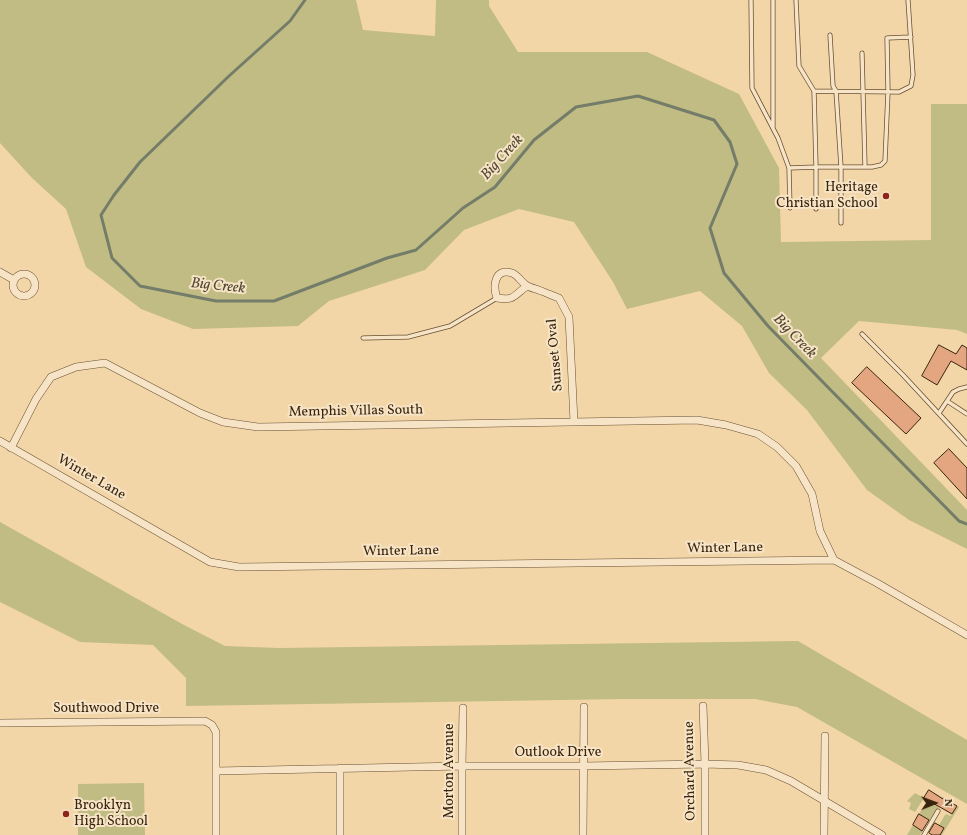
<!DOCTYPE html>
<html>
<head>
<meta charset="utf-8">
<style>
	body { margin:0 }
	#map { position:relative; width:967px; height:835px; overflow:hidden; background:#f3d6a7; font-family:Vollkorn,serif }
	canvas { display:block }
	.north { position:absolute; left:915px; top:783px; width:40px; height:40px; -webkit-text-stroke:3px #f7e4c6; paint-order:stroke; rotate:89deg; font-size:11px; font-weight:700; line-height:16px; text-align:center; color:#38240d }
	.north::after { content:''; display:block; margin:auto; width:14px; height:18px; background:#38240d; clip-path:polygon(50% 0,100% 100%,50% 72%,0 100%) }
</style>
</head>
<body>
<div id="map">
<canvas width="967" height="835"></canvas>
<div class="north">N</div>
</div>
<script>
const ctx = document.querySelector('canvas').getContext('2d');
ctx.lineJoin = 'round';
function fill(path, color) { ctx.fillStyle = color; ctx.fill(path, 'evenodd'); }
function stroke(path, color, width, dash) { ctx.strokeStyle = color; ctx.lineWidth = width; ctx.lineCap = dash ? 'butt' : 'round'; ctx.setLineDash(dash || []); ctx.stroke(path); }
function label(font, color, halo, rows, align = 'center') {
  ctx.font = font + ' Vollkorn,serif'; ctx.lineWidth = 4; ctx.setLineDash([]); ctx.textBaseline = 'middle'; ctx.strokeStyle = halo; ctx.fillStyle = color; for (const [text, x, y, turn = 0] of rows) {
    ctx.save(); ctx.translate(x, y); ctx.rotate((+turn || 0) * Math.PI / 180); ctx.textAlign = isNaN(turn) ? turn : align; if (halo) ctx.strokeText(text, 0, 0); ctx.fillText(text, 0, 0); ctx.restore();
  }
}
const green = new Path2D(`
	M0,0h356l7,30 72,6 1,-36h53v6l29,46h129l92,42 40,74 2,74 150,-2v-136h36v230l-10,-4 -98,-9 -38,37 146,152v39l-58,-29 -42,-30 -60,-80 -38,-37 -27,-47 -42,-35 -73,18 -14,-27 -39,-60 -55,-13 -55,21 -39,40 -96,31 -31,25 -105,3 -52,-20 -55,-42 -20,-58 -34,-31 -32,-35z
	M0,522l184,103 41,21 54,2 519,-7 169,99v64l-170,-97 -42,-8h-131l-438,7v-28l-33,-33 -73,-3 -80,-40z
	M144,783l1,52h-67v-51z
	M915,793l9,5 -9,14 -6,-3 2,-6 -4,-2z
	M934,793l9,5 -4,9 -10,14 -10,-7 9,-14 2,1z
	M957,806l2,1 -17,28h-2l4,-7 -5,-3 6,-10 1,-1 5,2z
	M913,825l10,6 -3,4h-13z`);
const stream = new Path2D(`
	M305,0l-15,21 -61,55 -89,86 -26,33 -13,20 11,43 28,28 76,15h58l113,-43 29,-8 47,-42 32,-21 39,-47 42,-33 62,-11 76,24 16,22 7,22 -27,64 14,45 44,53 191,195 8,3`);
const building = new Path2D(`
	M939,345l17,9 6,-9 5,3v22l-16,-9 -14,24 -15,-9z
	M867,367l54,51 -15,16 -54,-51z
	M949,449l18,19v31l-33,-36z
	M929,790l14,9v-1l14,8 -5,8 -28,-16z
	M919,814l10,6 -7,11 -9,-6z
	M935,823l9,5 -4,7h-8l-3,-2z`);
const lane = new Path2D(`
	M751,0l1,88 26,50 11,30
	M773,0v127
	M796,0l3,66 15,25 85,1 12,-6 2,-11 -5,-75
	M830,35l3,51 3,5 5,76v56
	M862,53l3,114
	M814,91l2,76h56l9,-2 4,-4 3,-69 -1,-54 24,-1
	M790,208l-1,-40 27,-1v42
	M862,334l41,41 64,69
	M363,338l45,-1 42,-11 47,-28
	M947,401l20,13
	M939,413l14,-21 6,-3 8,-2
	M924,835l14,-24`);
const street = new Path2D(`
	M0,272l14,8
	M13 285a11 11 0 1 1 22 0a11 11 0 1 1-22 0Z
	M527,286c-13,9 -12,15 -30,12 -4,-11 -3,-31 15,-25 6,2 9,9 14,12 4,3 11,4 15,6 6,2 12,5 18,7l10,19 5,105
	M0,441l210,121 29,5 595,-7
	M11,448l25,-49 15,-22 25,-10 29,-4 95,50 23,9 35,5 439,-7 29,5 32,9 19,13 19,19 16,28 8,37 14,29 43,23 90,52
	M703,706l2,58v71
	M0,723l205,-2 7,4 4,7v103
	M340,768v67
	M216,771l246,-5h121l122,-2 33,1 28,5 25,11 91,54
	M462,835v-69l1,-58
	M583,835l1,-128
	M824,835l1,-99`);
const markers = [
	[886,196,4,"#8f2418"],
	[66,814,4,"#8f2418"]
];
const poiNames = [
	["Heritage",878,188],
	["Christian School",878,204],
	["Brooklyn",74,806,"left"],
	["High School",74,822,"left"]
];
const streetNames = [
	["Sunset Oval",556,355,-95],
	["Memphis Villas South",356,412,-1],
	["Winter Lane",91,478,30],
	["Winter Lane",725,549,-1],
	["Winter Lane",401,552,-1],
	["Southwood Drive",106,709],
	["Outlook Drive",558,753],
	["Morton Avenue",450,771,-90],
	["Orchard Avenue",691,771,-91]
];
const waterNames = [
	["Big Creek",503,158,-48],
	["Big Creek",218,287,6],
	["Big Creek",794,337,46]
];
fill(green, '#c1bc83');
stroke(stream, '#737d69', 3);
fill(building, '#e4a581');
stroke(building, '#38240d', 1);
stroke(lane, '#675034', 5);
stroke(street, '#675034', 8);
stroke(lane, '#f7e4c6', 3.5);
stroke(street, '#f7e4c6', 7);
for (const [x, y, r, color] of markers) { const dot = new Path2D(); dot.arc(x, y, r, 0, 2 * Math.PI); ctx.fillStyle = color; ctx.fill(dot); stroke(dot, '#f7e4c6', 1.5); }
label('14px', '#38240d', '#f7e4c6', poiNames, 'right');
label('14px', '#38240d', '#f7e4c6', streetNames);
label('italic 15px', '#514933', '#f7e4c6', waterNames);
</script>
</body>
</html>
